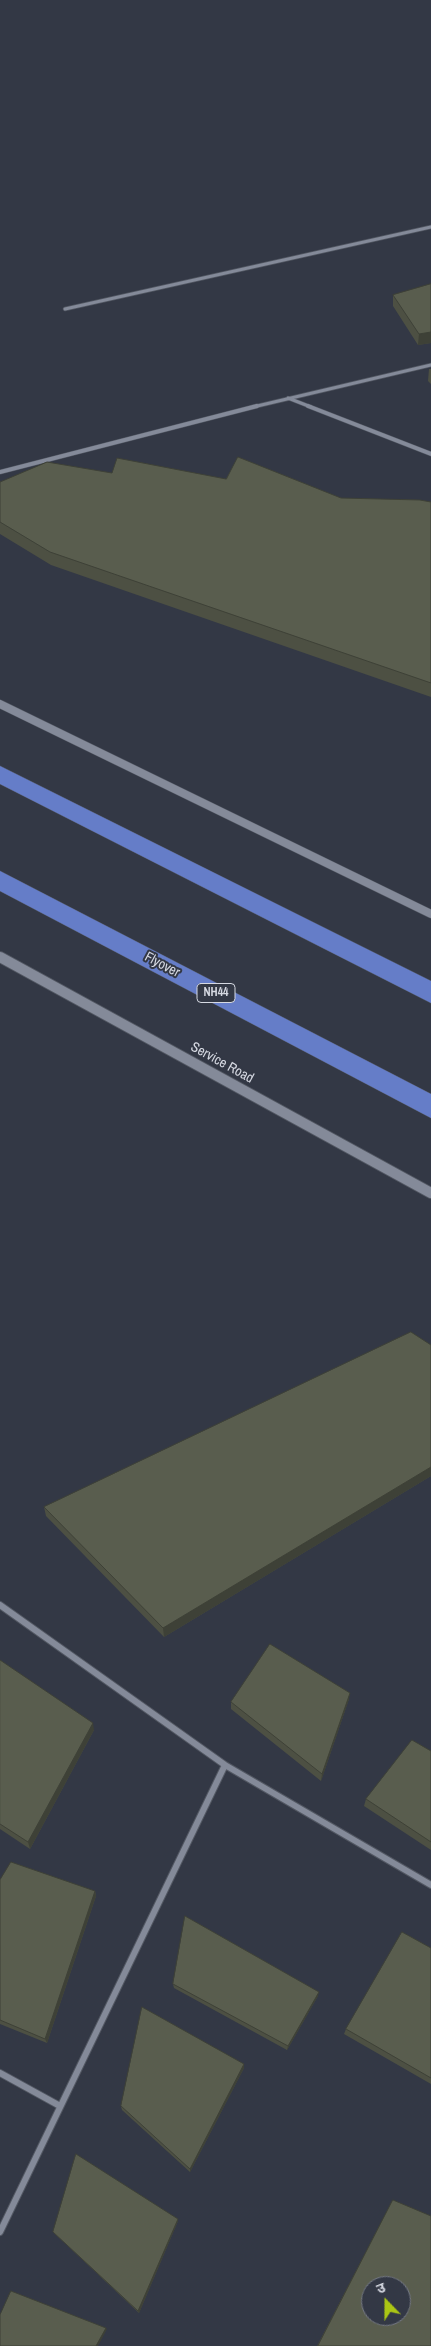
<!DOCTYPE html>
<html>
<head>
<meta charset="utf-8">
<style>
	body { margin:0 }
	#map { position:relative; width:431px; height:2346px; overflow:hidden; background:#333845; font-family:"Archivo Narrow","Noto Sans Devanagari",sans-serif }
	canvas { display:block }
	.north { position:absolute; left:361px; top:2276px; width:50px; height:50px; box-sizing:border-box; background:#333845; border:1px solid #747884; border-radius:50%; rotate:338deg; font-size:14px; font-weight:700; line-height:20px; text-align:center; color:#d6d9e2 }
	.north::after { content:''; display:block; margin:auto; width:18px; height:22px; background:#abc614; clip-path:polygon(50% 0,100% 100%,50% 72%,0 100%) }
</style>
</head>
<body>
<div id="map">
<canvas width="431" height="2346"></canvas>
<div class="north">उ</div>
</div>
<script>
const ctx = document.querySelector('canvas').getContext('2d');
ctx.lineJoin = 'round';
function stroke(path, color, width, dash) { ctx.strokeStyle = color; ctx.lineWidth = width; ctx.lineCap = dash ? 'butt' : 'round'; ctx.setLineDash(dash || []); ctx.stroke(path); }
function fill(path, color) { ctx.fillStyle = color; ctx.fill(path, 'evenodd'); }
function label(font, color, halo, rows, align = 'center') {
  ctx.font = font + ' "Archivo Narrow",sans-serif'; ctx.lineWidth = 4; ctx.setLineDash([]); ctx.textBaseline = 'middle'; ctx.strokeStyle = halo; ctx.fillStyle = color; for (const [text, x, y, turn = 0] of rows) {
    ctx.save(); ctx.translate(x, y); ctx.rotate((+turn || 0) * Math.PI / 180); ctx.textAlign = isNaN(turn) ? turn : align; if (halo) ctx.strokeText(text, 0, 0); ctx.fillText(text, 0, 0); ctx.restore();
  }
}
const streetFar2 = new Path2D(`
	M65,309l366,-82
	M288,398l23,9
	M253,407l178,-42`);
const streetFar1 = new Path2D(`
	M308,406l123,48
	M0,472l257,-66`);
const street = new Path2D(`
	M0,1605l225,160 206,120
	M0,2073l60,33
	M0,2232l225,-467`);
const secondaryFar1 = new Path2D(`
	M0,704l431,210`);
const secondary = new Path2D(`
	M0,957l431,236`);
const highway = new Path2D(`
	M0,766l431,215v22l-431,-219z
	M0,871l431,223v24l-431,-227z`);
const wall = new Path2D(`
	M431,284v59l-13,2 -25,-39v-11z
	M429,369h2v15l-3,-3z
	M112,473l114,6 115,19 90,4v195l-380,-132 -51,-31v-52z
	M431,1345v131l-267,161 -118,-121 -2,-9z
	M0,1660l94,70 -64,119 -30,-20z
	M349,1699l-28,82 -90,-72v-7z
	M431,1751v99l-67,-44 2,-7z
	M0,1880l95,11 1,5 -49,147 -47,-19z
	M431,1948v136l-87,-50 2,-5z
	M173,1984l145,12 -31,54 -113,-62z
	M244,2064v4l-54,104 -68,-62 -1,-4z
	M393,2200l38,146h-114l74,-143z
	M178,2221l-39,92 -86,-81z`);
const shadedWall = new Path2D(`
	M431,332v11l-13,2 1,-11z
	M431,1467v9l-267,161 -1,-9z
	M350,1693l-1,6 -28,82 1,-7z
	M93,1723l1,7 -64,119 -2,-7z
	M95,1891l1,5 -49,147 -2,-4z
	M319,1992l-1,4 -31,54 1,-4z
	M244,2064v4l-54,104v-3z
	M178,2219v2l-39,92 -1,-2z
	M106,2328l1,1 -9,17h-2z`);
const building = new Path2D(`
	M431,284v48l-12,2 -26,-39z
	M238,457l103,41 79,2 11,2v181l-381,-131 -50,-30v-40l47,-20 65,11 5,-15 109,21z
	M411,1332l20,13v122l-268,161 -119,-121z
	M270,1644l80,49 -28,81 -91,-72z
	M0,1660l93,63 -65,119 -28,-18z
	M412,1740l19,11v91l-65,-43z
	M11,1862l84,29 -50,148 -45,-19v-140z
	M185,1916l134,76 -31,54 -115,-62z
	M402,1932l29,16v130l-85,-49z
	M142,2007l102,57 -54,105 -69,-63z
	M76,2154l102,65 -40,92 -85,-79z
	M393,2200l38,16v130h-113zM371,2286h30v30h-30z
	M11,2291l95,37 -10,18h-96v-31z`);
const shields = [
	[216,993,38]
];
const shieldNames = [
	["NH44",216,993]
];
const streetNames = [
	["Flyover",162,965,28],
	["Service Road",222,1063,29]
];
stroke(streetFar2, '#525762', 4.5);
stroke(streetFar1, '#525762', 5);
stroke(street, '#525762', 8);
stroke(secondaryFar1, '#525762', 9);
stroke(secondary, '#525762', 12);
stroke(highway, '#525762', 1);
stroke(streetFar2, '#848a99', 3);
stroke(streetFar1, '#848a99', 4);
stroke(street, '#848a99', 6);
stroke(secondaryFar1, '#848a99', 8);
stroke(secondary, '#848a99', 10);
fill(highway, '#657dc8');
fill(wall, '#4d5043');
fill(shadedWall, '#3e4137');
fill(building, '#595d4e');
stroke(building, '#3e4137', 1);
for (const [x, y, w] of shields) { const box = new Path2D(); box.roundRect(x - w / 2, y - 9.5, w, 19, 4); ctx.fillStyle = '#333845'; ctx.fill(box); stroke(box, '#d6d9e2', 1); }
label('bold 12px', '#d6d9e2', null, shieldNames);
label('14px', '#d6d9e2', '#333845', streetNames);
</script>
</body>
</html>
